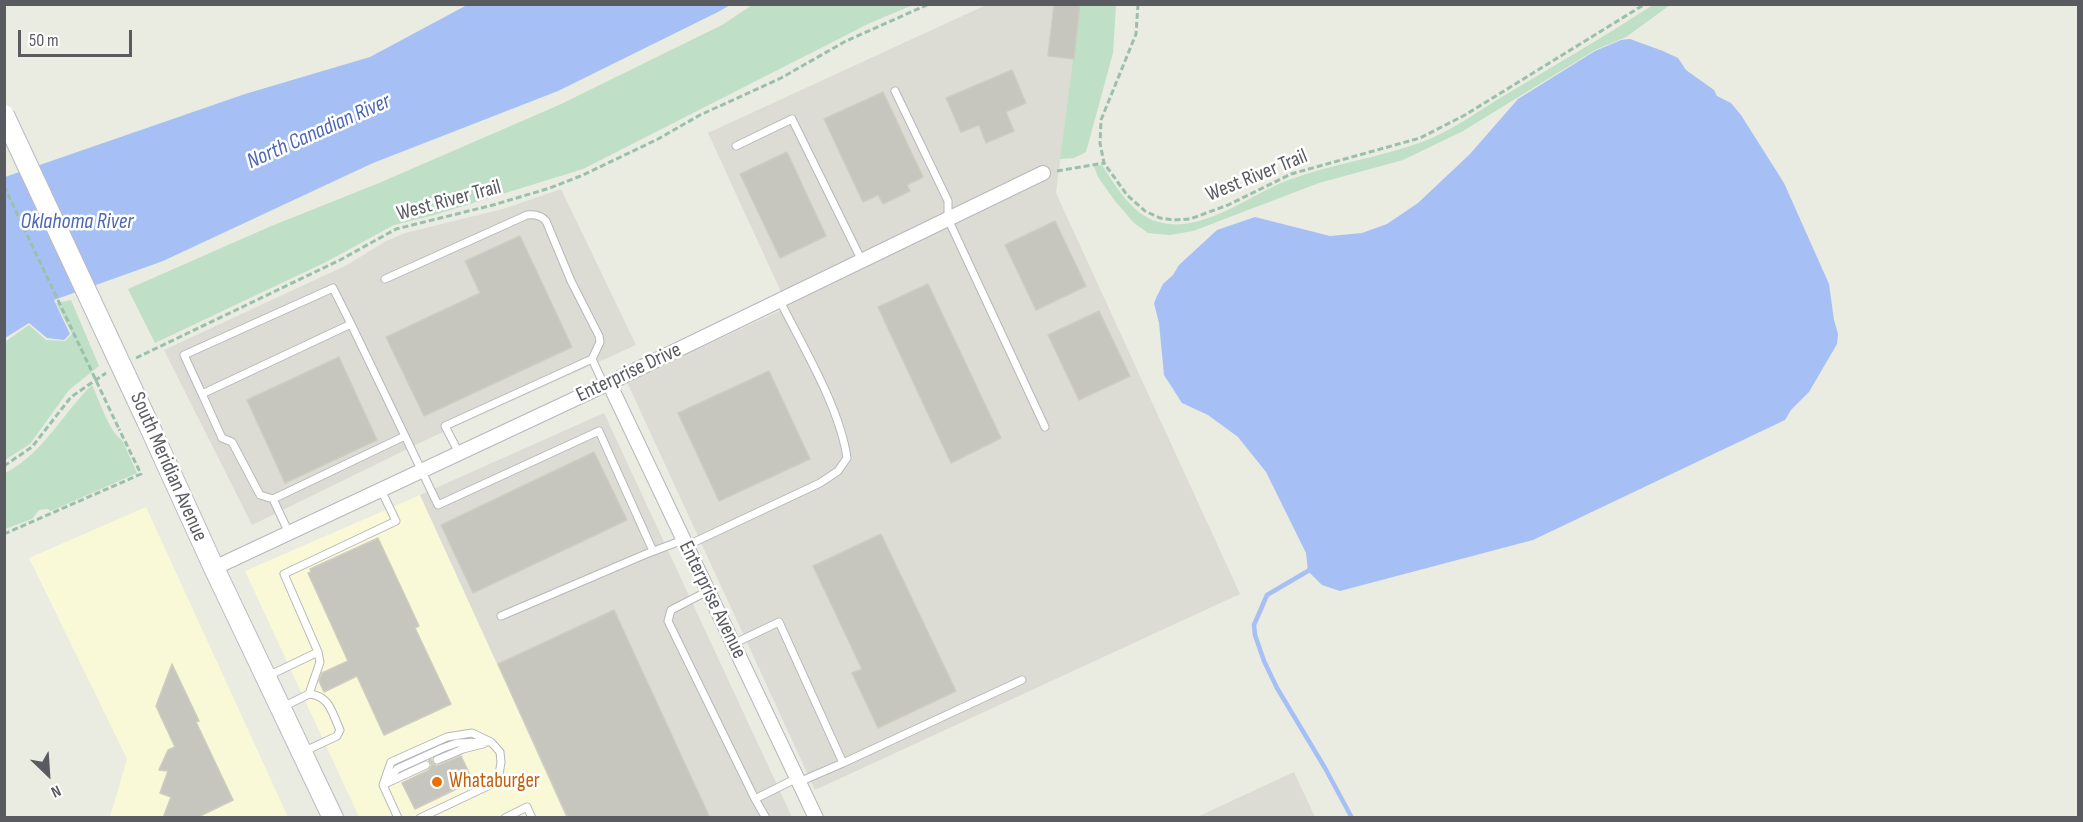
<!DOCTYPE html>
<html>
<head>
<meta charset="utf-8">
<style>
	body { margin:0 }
	#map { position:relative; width:2083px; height:822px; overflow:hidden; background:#eaebe1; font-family:"Sofia Sans Condensed",sans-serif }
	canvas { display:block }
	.frame { position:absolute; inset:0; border:6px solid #595b60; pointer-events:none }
	.north { position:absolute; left:18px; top:744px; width:60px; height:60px; -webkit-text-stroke:4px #fff; paint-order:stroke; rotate:155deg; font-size:16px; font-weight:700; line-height:24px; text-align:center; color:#595b60 }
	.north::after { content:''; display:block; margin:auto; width:21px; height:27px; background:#595b60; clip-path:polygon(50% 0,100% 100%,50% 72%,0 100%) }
	.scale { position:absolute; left:18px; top:30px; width:114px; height:27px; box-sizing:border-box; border:3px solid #595b60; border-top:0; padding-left:8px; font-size:18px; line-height:21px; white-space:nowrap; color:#595b60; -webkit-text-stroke:4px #fff; paint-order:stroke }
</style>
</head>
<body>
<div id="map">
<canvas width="2083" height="822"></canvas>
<div class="frame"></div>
<div class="north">N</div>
<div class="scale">50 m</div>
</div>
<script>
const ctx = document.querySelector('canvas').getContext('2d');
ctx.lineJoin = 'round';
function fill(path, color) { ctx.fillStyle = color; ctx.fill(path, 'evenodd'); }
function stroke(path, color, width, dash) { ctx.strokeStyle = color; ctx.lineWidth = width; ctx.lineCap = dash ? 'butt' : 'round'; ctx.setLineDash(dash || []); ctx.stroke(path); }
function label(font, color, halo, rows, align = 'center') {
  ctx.font = font + ' "Sofia Sans Condensed",sans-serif'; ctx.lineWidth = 5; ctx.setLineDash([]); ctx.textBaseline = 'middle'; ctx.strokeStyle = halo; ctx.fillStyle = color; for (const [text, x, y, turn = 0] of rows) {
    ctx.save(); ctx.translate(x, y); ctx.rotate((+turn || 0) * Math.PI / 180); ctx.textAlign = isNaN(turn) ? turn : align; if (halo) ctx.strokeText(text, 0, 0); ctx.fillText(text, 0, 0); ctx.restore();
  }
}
const commercial = new Path2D(`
	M5,4h154v1l-10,1h-144z
	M420,495l84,184 62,138h-207l-114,-246z
	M146,507l142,310h-178l17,-58 -98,-201z`);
const industrial = new Path2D(`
	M986,5h94l-24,188 184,401 -425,196 -188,-408 161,-75 -80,-174z
	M561,189l75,156 -206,93 -178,87 -88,-175 183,-85 39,-24 19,-8 98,-24z
	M604,413l188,404h-226l-62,-138 -84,-184z
	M1294,772l21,45h-118z`);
const green = new Path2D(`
	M752,5h161l-43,18 -287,146 -152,47 -37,9 -68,37 -171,81 -27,-54 141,-62 110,-44 180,-78 163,-80z
	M1080,5h36l-3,48 -27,99 -12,6 -14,1z
	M1653,5h17l-44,32 -31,13 -132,81 -60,29 -84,23 -126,48 -23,4 -22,-2 -14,-10 -19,-22 -17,-24 -4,-11 8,-1c15,23 32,53 61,58 41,9 87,-28 123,-42 44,-17 92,-23 136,-39 30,-11 56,-31 83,-47 50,-30 100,-59 148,-90z
	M71,300l28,66 -30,24 -39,54 -25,16v-118l24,-17 17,15 19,1 7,-7 -16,-31z
	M92,385c7,14 17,47 30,55l15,33 -86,38 -4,-2 -8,1 -7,9 -27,10v-56c38,-19 57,-59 87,-88z`);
const water = new Path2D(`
	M467,5h263l-10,6 -162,80 -185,72 -210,98 -109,39 16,34 -6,6 -17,-2 -18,-15 -24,15v-161l240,-83 125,-37z
	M1630,39l33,12 15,7 8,12 28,20 3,6 14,7 10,12 43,68 45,101 5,36 4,14 -1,10 -28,48 -18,18 -6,10 -252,120 -193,51 -18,-6 -14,-14 -2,-18 -40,-81 -28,-35 -30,-22 -26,-12 -18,-28 -5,-52 -5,-20 3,-7 6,-12 10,-9 6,-10 38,-35 38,-13 75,19 32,-3 25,-9 31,-21 52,-49 48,-55 77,-48 26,-11z`);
const stream = new Path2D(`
	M1312,566l-4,5 -41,24 -13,30 1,10 9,26 13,27 48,80 27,50`);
const building = new Path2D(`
	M1054,4h26l-6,55 -26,-3z
	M1012,70l14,33 -20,9 8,19 -28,12 -7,-18 -18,7 -15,-34z
	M883,92l40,85 -16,8 3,6 -27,13 -5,-9 -15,7 -39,-83z
	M787,152l39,84 -46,22 -40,-84z
	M1055,221l31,65 -50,24 -31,-65z
	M520,236l52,111 -148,69 -38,-79 94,-44 -15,-32z
	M928,284l73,154 -50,25 -73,-156z
	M1099,311l31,65 -51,24 -31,-65z
	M339,357l38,83 -92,43 -38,-83z
	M769,371l41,88 -91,42 -41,-88z
	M594,452l33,68 -154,73 -32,-68z
	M881,534l75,157 -78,37 -26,-55 10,-4 -49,-103z
	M378,538l41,88 -4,2 36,76 -67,31 -27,-59 -33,16 -5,-11 3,-8 26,-12 -40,-88 3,-1 -1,-3z
	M614,610l96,208h-142l-70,-154z
	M172,664l27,57 -3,1 37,78 -37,18h-33l8,-21 -11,-4 8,-22 -9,-1 9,-20 7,-3 -19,-41z
	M461,756l12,25 -58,28 -13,-26 27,-13 3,-5 -3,-5 2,-1 2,5 4,2z`);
const path = new Path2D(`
	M1138,4l-2,30 -35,86 -1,23 4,20 23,32 18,16 15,7 13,2 17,-1 38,-14 63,-31 129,-36 45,-23 180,-111
	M1057,171l47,-8
	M136,358l204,-98 56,-31 97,-24 57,-17 33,-13 75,-36 42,-24 81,-37 65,-37 83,-37
	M4,466l28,-19 39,-50 35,-24
	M4,534l137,-60 -22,-45`);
const service = new Path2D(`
	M895,91l53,110v18l97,208
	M736,146l56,-27 70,142
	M385,279l142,-64c8,-1 14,0 19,6l25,60 28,55 1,6 -8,17 -147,67 14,27
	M592,359l12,26
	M202,394l-18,-39 149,-67 18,36
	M273,499l-13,-4 -28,-53 -10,-4 -20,-44 149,-70 54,112
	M289,533l-16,-34 132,-63 33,69 161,-74 54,120
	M686,546l134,-63 18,-12 9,-13c-7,-50 -44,-111 -67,-157
	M708,591l-37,19 -3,11 87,178 42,-21
	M501,616l145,-62 37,-14
	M733,644l46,-22 64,141 -44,19
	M268,676l50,-24 -34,-78 112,-53 -15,-31
	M281,708l28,-14 11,-32 -2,-10
	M303,752l34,-16 3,-6c-8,-17 -10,-34 -31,-36
	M437,760l26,-11 20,-5
	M843,763l179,-83
	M387,781l10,-12 46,-21 14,-5 31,-1
	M387,783l39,-18
	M755,799l11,19
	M398,818l-15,-33 8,-23 56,-25 25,-4 19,9 9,10 1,10 -2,13 -7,9 -72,34
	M505,818l22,-11 5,11`);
const minor = new Path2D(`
	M609,383l207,435
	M214,568l395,-185 434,-210`);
const secondary = new Path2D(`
	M147,421l67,147 119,250`);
const pathBridge = new Path2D(`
	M4,186l115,243`);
const secondaryBridge = new Path2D(`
	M4,115l143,306`);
const markers = [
	[437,782,6,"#e8710a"]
];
const streetNames = [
	["West River Trail",1257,176,-22],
	["West River Trail",449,201,-15],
	["Enterprise Drive",629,373,-25],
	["South Meridian Avenue",168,467,66],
	["Enterprise Avenue",712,600,64]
];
const foodNames = [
	["Whataburger",449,782]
];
const waterNames = [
	["North Canadian River",319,132,-24],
	["Oklahoma River",77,222]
];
fill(commercial, '#f9f9d7');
fill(industrial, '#dcdcd5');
fill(green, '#bfe0c7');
fill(water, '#a6c0f5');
stroke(stream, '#a6c0f5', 4.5);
fill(building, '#c6c5be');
stroke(building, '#cecdc0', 1.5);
stroke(service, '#b6b7bc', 9);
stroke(minor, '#b6b7bc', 16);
stroke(secondary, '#b9bac1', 22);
stroke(path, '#9ac0ad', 3, [6, 3]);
stroke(service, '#fff', 7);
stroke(minor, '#fff', 14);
stroke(secondary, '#fff', 20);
stroke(secondaryBridge, '#b9bac1', 22, []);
stroke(pathBridge, '#9ac0ad', 3, [6, 3]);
stroke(secondaryBridge, '#fff', 20);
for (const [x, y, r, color] of markers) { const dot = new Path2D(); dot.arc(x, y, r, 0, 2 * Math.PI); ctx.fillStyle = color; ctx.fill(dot); stroke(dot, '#fff', 2); }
label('21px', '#595b60', '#fff', streetNames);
label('21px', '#c56008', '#fff', foodNames, 'left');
label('italic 22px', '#4c67b5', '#fff', waterNames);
</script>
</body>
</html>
